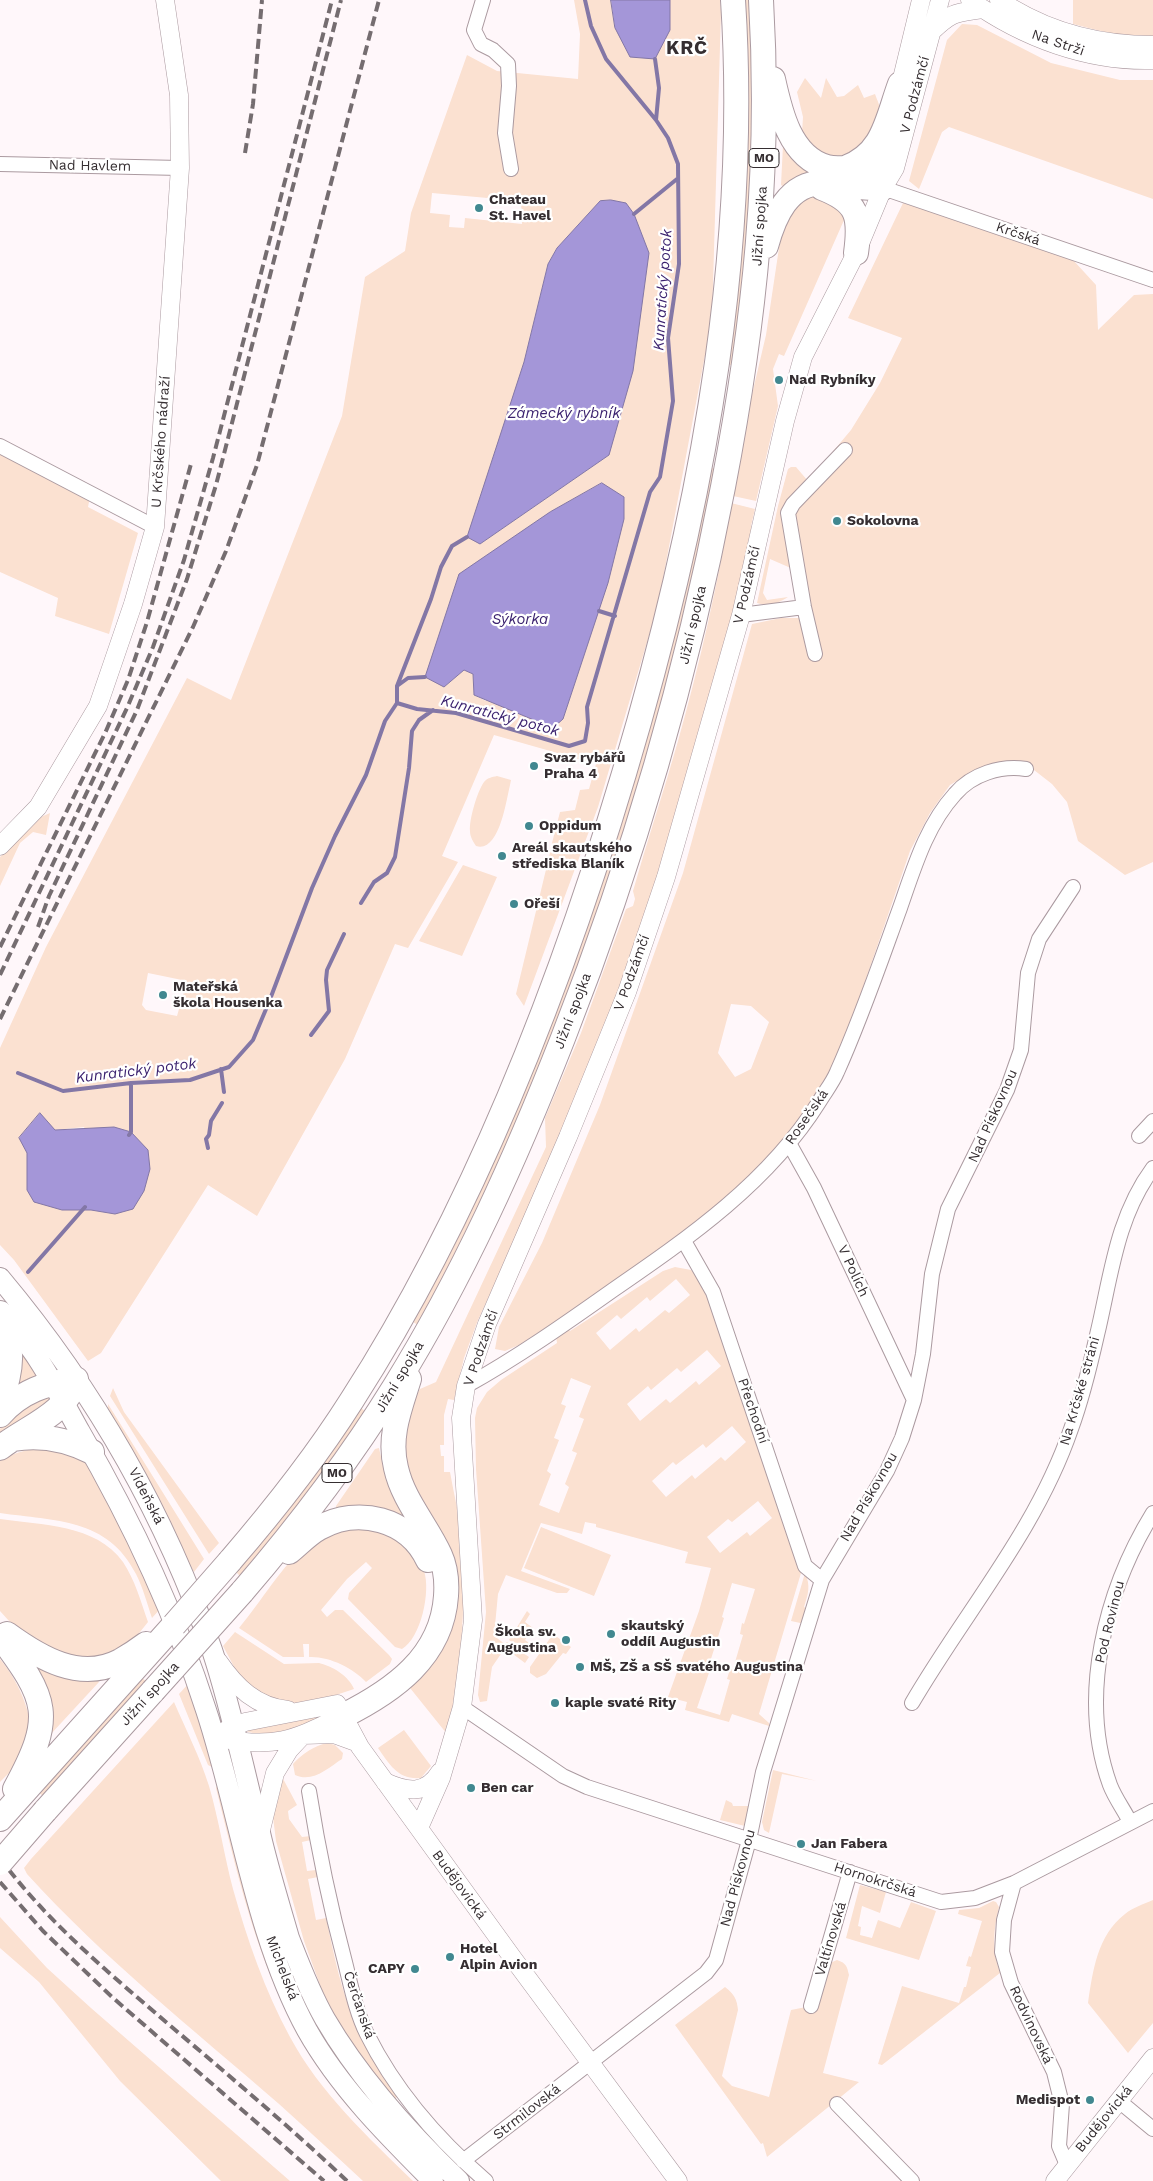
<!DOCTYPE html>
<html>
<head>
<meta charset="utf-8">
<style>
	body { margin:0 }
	canvas { display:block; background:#fff7fa }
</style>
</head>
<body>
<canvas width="1153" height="2181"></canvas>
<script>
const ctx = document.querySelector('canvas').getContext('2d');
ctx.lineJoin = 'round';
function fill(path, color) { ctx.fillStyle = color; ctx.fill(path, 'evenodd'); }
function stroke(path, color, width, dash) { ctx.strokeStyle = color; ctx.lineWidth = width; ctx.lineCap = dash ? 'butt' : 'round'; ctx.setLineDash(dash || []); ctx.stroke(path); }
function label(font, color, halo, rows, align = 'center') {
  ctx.font = font + ' "Work Sans",sans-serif'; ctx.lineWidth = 4.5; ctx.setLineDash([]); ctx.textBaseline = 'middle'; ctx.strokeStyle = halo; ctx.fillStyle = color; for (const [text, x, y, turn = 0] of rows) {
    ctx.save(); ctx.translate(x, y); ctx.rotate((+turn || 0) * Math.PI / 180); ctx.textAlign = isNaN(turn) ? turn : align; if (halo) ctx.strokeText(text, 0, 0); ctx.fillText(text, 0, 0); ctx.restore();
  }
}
const green = new Path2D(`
	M574,0h37l4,28 55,3v-31h50l1,12 -9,306 -54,287 -60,202 -74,199 -8,-12 34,-141 6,-6 -4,-4 8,-31 15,-2 5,-20 9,-1 7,-25 -102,-29 -52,121 16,6 -50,86 -13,-4 -50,115 -88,157 -49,-31 -107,168 -13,8 -74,-101 -14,-15v-197l46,-101 141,-269 44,22 111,-284 23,-139 40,-26 6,-38 56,-158 30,16 81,8 2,-45zM432,193l89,8 1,23 -57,-6 -1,10 -15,-1 1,-12 -20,-2zM600,202l9,253 -129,89 68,-280 9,-16zM601,483l-115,218 -12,-6 -1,-21 -9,-4 -20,17zM148,973l39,8 -10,35 -31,-6 -4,-5zM84,1127l31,87 -24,-4h-29l-35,-20v-37l28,-23z
	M744,0h6l4,76 -6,173 -16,116h-2l-2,-2c12,-81 20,-163 20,-244 1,-40 -2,-80 -4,-119z
	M1073,0h80v36c-25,4 -55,-6 -80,-12z
	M962,24l15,1 74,38 69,17h33v119l-204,-72 -7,5 -23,57 -10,-8 38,-141z
	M805,78l16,20 5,-20 11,19 7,-1 14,-11 6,13 11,-4c2,6 6,13 5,19 -1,24 -22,50 -48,44 -12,-2 -22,-16 -30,-24l1,-16 -6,-25z
	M783,145l33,26 -32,16 -3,-2z
	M808,194l40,17 -64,145 -5,-2 -6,15 5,37 -22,95 -23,-5 17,-93 16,-68 17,-114z
	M903,203l130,40 41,18 22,24 2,45 36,-35 19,-1v568l-28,13 -47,-34 -11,-39 -15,-18 -18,-14 -25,-9 -30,7 -29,17 -20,28 -20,38 -75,218 -52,75 -45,47 -56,48 -163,106 -14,6 -10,-2 4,-22 43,-84 58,-138 83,-232 69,-249 29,-6h18l-6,-49 -23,-10 -7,34 4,7 21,-3c-11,7 -19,10 -31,6l21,-97 10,-37 3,-2h5l12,14 43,-51 29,-47 22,-45 -54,-20zM731,1004l20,2 18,16 -18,47 -16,8 -17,-24z
	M0,452l90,45 -2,10 50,26 -29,101 -54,-18 3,-18 -58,-26z
	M713,468l2,1 -3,21c-14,62 -26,126 -43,187 -58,225 -142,443 -251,648l-5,-3c34,-62 60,-126 89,-190 21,-49 44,-97 63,-146 65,-169 108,-341 145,-517z
	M731,503l24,6 -4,17 2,1 -45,190 -71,227 -100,249 -59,127 -14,38 -10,42 -6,-1 -4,16v30h-4l1,11h3v16h6c4,23 10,46 12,68 4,66 0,130 -15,194l-41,-51 15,-16 26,-124 -40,-72 -4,-26 9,-43 8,-13 16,-7 110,-235 -1,-29 36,-85 45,-124 7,-3 2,-7 -2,-8c14,-50 31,-100 45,-150 22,-78 40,-157 53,-238z
	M497,776l14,4 -1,5c-4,17 -11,68 -34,61 -3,-5 -6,-9 -6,-15 -1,-11 7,-39 14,-49 3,-4 8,-5 13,-6z
	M50,813l-4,22 -13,-3 -13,11 -20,43v-29l41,-40z
	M463,865l34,12 -35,79 -43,-15z
	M675,1267l16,3 11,10 99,293 -42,141 10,9v3l-37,-12 -3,8 -44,-12 2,-8 -19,-5 31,-86 12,-43 -26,-5 3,-11 -92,-25v-3l-11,-2 -3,12 -41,-11 -20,48 49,18 -3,4h-10l-51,-18 -8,19 -4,42 11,8 2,-2 22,15 -4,6 -20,-15 -13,19 -5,34 -7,1 -2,-7 8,-83 -10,-143 -1,-51 2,-10 10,-16 14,-12 56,-37 -1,-7 12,-8 2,3 93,-60zM676,1279l14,16 -21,18 -4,-3 -26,22 -3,-4 -26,22 -14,-17 21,-18 4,4 26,-22 3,4zM707,1350l14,16 -22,19 -3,-4 -26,22 -4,-4 -26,22 -13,-17 21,-18 3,4 26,-22 4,4zM571,1378l20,8 -12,31 5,2 -12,32 5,2 -12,31 4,3 -10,26 -20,-8 12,-31 -4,-3 12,-31 -5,-2 12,-32 -5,-2zM732,1426l14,16 -21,19 -4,-4 -26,22 -3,-4 -26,22 -14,-16 21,-19 3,3 27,-21 3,4zM758,1501l14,17 -22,18 -3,-4 -27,21 -13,-16 21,-18 4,3zM732,1583l23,6 -11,35 -2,-1 -2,11 3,1 -10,34h-3l-3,10 3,1 -10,35 -23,-7 15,-44 -2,-2 14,-44 -2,-1z
	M21,1353l18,22 -1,4 -26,8z
	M113,1388l11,24 95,131 -10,11 -99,-158z
	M47,1392l4,8 -51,42v-13l14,-17z
	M108,1404l96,155 -10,13 -86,-159z
	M361,1408l5,4 -66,93 -59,72 -5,-5 26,-30z
	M52,1447l32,14 14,17 63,130 -9,10c-5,-15 -9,-30 -16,-44 -28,-56 -81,-53 -136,-61v-52c16,-10 33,-13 52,-14z
	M379,1448l7,32 21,39 -71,-11v-2l39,-57z
	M0,1519c41,6 96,5 123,43 12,18 18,40 25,60l-20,25 -12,9 -40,4 -57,-28 -19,-21z
	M344,1525l52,9c7,10 23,26 28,37 7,20 -3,67 -22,78l-7,-2 -47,-48 1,-6 23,-25 -6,-6 -19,17 -26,31 6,7 8,-7h8l46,45 3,4 -2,5 -24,18c-13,-14 -37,-26 -57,-25v-13h-6l1,13h-21l-44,-29c23,-27 42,-62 70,-85 10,-7 24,-12 35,-18z
	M541,1527l70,28 -17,41 -70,-28z
	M805,1573c6,13 3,21 -1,34l5,3 -4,14 -14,-3z
	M527,1611l3,3 -5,8 8,6 -8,12 11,8 -5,6 -4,-2 2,-3 -3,-2 -2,3 -15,-10z
	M235,1632l49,32 35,-1c13,3 30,13 35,26l-27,9 -31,5 -32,-6 -24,-19 -17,-32z
	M553,1634l18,13 -5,7 -3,-1 -17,21 -9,4 -7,-5v-6z
	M24,1656l73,23 2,3 -49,53z
	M0,1659c18,21 40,65 26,93 -6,11 -17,21 -26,30z
	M142,1678l5,4 -104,114 -5,-4z
	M190,1682l24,86 -6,-3 -29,-71z
	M174,1702c12,28 26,55 35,84 10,34 15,69 24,103 14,50 32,102 57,148 30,56 78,100 123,144h-50c-28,-26 -56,-52 -84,-77 -86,-75 -175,-145 -252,-230l-3,-6 7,-9z
	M325,1716c-22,10 -56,26 -81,14l27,-7z
	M404,1730l27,36 -10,12c-23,2 -31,-13 -43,-30z
	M328,1743l7,2 8,8 -1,6c-14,9 -29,24 -47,16l-2,-11c9,-10 22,-19 35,-21z
	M773,1770l44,11 -35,-7 -13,59 -5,-3 -2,-8z
	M280,1773l17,32 -9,6 1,8 13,18 9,-1v4l-9,2 5,29 9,-1 2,7 -10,2 8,41 10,-2c8,36 15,75 31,108 12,25 26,48 40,71l-3,3 -23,-26 -43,-67 -24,-66 -28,-100 -4,-32z
	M219,1782l28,114 108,217c-87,-99 -108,-201 -139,-325z
	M726,1800l6,3 1,3h17l-5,20 -25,-6z
	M860,1885l26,7 -6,21 -18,-7 -4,20 3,1 -1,8 12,3 6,-18 22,8 11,-26 25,9 -17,49 -73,-22z
	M1153,1900v123l-25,30 -40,-50c5,-33 9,-67 37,-89 7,-6 19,-10 28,-14z
	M993,1901l3,1 3,5c-6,24 -7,43 1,66l-118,92 -4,-1 24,-78 57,17 5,-16h2l5,-20 -5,-1 3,-10 2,1 11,-36 -24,-7 1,-4 20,-2z
	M0,1917l47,51 44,40 199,173h-69l-101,-100 -81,-99 -39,-34z
	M837,1960c9,3 10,6 12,15l-26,98 36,9 -92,75 -4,-14 -2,1 -86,-119 50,-38c9,7 12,12 13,23l-16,66 10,10 37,11 22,-87 25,-5 14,-42z`);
const water = new Path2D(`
	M611,0h59v30l-15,29 -25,-2 -15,-29z
	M611,200l15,3 8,11 15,39 -16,118 -24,84 -129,89 -13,-7 57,-175 24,-98 9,-16 43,-47z
	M602,483l22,14v22l-16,64 -45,136 -10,9 -79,-33 -1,-21 -9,-4 -20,17 -19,-10 34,-103 91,-62z
	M40,1113l15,17 59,-3 17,5 17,18 2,19 -6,22 -11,18 -18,5 -24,-4h-29l-28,-8 -7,-12v-37l-8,-15z`);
const stream = new Path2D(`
	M655,59l4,29 -3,32
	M634,214l43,-35
	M599,611l16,5
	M397,686l11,-8 17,-1
	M397,703v-17l34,-87 10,-32 11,-21 15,-9
	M361,903l13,-21 13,-9 8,-16 14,-89 3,-37 7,-11 14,-10
	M311,1035l18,-24 -3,-31 1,-10 17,-36
	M221,1069l3,23
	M18,1073l45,18 68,-8 59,-3 39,-13 24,-27 16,-38 43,-114 23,-52 31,-61 19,-54 12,-18 20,6 39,4 113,33 16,-5 3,-18 -1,-16 63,-215 10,-15 13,-76 -5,-63 11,-74 -1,-100 -10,-26 -12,-18 -50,-61 -15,-33 -6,-26
	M129,1135l2,-3v-49
	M208,1148l-2,-9 3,-4 2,-14 11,-18
	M28,1272l57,-65`);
const minor = new Path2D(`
	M483,0l-9,30 7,14 12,6 15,14 1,22 -4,47 6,36
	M0,164l180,4
	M883,188l270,92
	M0,446l155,81
	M741,615l63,-8
	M815,654l-11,-47 -16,-94 5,-9 52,-54
	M1139,1136l14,-15
	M790,1145l24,43 100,212
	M684,1241l29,51 92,274 17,14
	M466,1386c52,-29 99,-62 147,-96 77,-53 156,-108 206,-188 6,-10 14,-20 18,-30 24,-53 43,-109 63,-164 14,-40 26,-82 55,-114 17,-20 46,-29 71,-25
	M912,1703c53,-91 124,-172 159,-274 11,-30 19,-63 26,-94 14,-58 19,-117 56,-167
	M462,1707l101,69 24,11 354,115 34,-4 39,-15 139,-72
	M309,1791c9,57 21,115 36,171 6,24 11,50 22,72 29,58 70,105 119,147
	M1130,1822c-6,-12 -15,-24 -20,-37 -32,-88 -5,-194 43,-272
	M1014,1883l-10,37 -2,32 9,31 43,89 8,32 -3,42 8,19
	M811,2006l39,-134
	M1119,2101l34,28
	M837,2104l75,77
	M463,2161l243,-188 10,-13 33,-120 14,-68 59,-192 65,-109 15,-33 12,-38 9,-46 9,-80 16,-65 59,-119 14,-40 7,-77 11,-34 34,-52`);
const tertiary = new Path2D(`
	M970,0c53,38 118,62 183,60
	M999,0c46,31 98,45 154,45
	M932,31c21,-20 24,-18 51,-22
	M898,95l23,-95
	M883,188l-3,-20 9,-36
	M0,846l38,-39 60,-101 35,-102 22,-77 25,-359 -1,-73 -14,-95
	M218,1661c18,26 38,46 70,49
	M214,1737l20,-11 11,-4 92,-18 23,43 152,210 166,224
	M224,1739c54,10 72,-1 119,-23
	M385,1782c22,10 41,13 55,-10
	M419,1828l22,-50 21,-71 11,-87 -12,-202 5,-32 21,-62 81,-187 59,-145 39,-115 75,-262 44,-194 18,-64 53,-104 27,-65 12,-20 45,-168
	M260,1834l15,-61 14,-23 14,-15 31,-1 22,8
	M1055,2181l98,-123`);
const secondary = new Path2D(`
	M0,1278c93,111 165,236 212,372 20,60 32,122 48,183 8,35 19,70 29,105 11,28 21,55 36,81 35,60 84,114 134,162
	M2,1312c12,15 25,30 36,47 15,23 28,48 42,73 51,88 95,181 126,278 34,103 49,225 101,320 32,57 80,105 126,151`);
const trunk = new Path2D(`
	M773,79c7,32 17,78 54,88 7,2 13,1 19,1 16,0 26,10 37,20
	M845,168c39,-14 42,-49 55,-84
	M822,188c36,14 39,28 34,65
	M766,246c8,-29 22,-64 58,-63 20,1 39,6 59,5
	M0,1313c14,31 13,57 0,89
	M0,1415c21,-24 47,-32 76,-36 -8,35 -50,48 -76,69
	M13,1439c28,-5 53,0 79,13
	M289,1552c10,-8 19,-18 30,-24 39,-22 90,-9 109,32
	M230,1561c44,-51 86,-104 122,-161 131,-204 221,-445 287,-678 66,-234 110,-479 94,-722
	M242,1592c56,-65 108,-133 153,-206 68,-110 121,-228 168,-348 70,-178 124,-363 160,-551 32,-166 48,-318 38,-487
	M7,1634c33,24 73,48 113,27 9,-5 18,-11 26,-17
	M0,1636c48,64 55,80 15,153
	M343,1716c50,-25 99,-59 103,-120 1,-14 0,-28 -6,-41 -13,-29 -37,-55 -44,-87 -8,-31 4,-60 13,-89
	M45,1811l108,-120
	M0,1819l174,-194`);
const rail = new Path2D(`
	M245,153l8,-49 9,-104
	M38,927l11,-31 88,-186 50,-131 29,-94 125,-485
	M0,947l106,-216 22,-51 19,-58 44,-158
	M0,975l127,-267 26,-61 31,-87 29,-102 119,-458
	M0,1019l193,-392 33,-76 31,-86 122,-465
	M0,1858c44,60 103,110 159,158 63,54 128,108 188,165
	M0,1882l43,49 69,66 212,184`);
const trunkBridge = new Path2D(`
	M174,1625l56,-64
	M153,1691l89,-99
	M0,1863l45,-52`);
const markers = [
	[479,208,5,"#418890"],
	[779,380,5,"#418890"],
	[837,521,5,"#418890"],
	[534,766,5,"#418890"],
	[529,826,5,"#418890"],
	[502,856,5,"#418890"],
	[514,904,5,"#418890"],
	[163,995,5,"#418890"],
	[611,1634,5,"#418890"],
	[566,1640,5,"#418890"],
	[580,1667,5,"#418890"],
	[555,1703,5,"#418890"],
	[471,1788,5,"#418890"],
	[801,1844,5,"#418890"],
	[450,1957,5,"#418890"],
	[415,1969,5,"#418890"],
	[1090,2100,5,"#418890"]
];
const shields = [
	[764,158,30],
	[337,1473,30]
];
const shieldNames = [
	["MO",764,158],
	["MO",337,1473]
];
const streetNames = [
	["Na Strži",1058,43,19],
	["V Podzámčí",915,95,-75],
	["Nad Havlem",90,166,1],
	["Jižní spojka",760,226,-86],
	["Krčská",1018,234,19],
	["U Krčského nádraží",161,442,-86],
	["V Podzámčí",747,585,-77],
	["Jižní spojka",693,625,-77],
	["V Podzámčí",632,973,-70],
	["Jižní spojka",573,1011,-69],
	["Nad Pískovnou",993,1116,-66],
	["Rosečská",807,1117,-55],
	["V Polích",853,1271,65],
	["V Podzámčí",481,1348,-71],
	["Jižní spojka",400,1377,-59],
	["Na Krčské stráni",1080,1391,-74],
	["Přechodní",753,1411,71],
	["Vídeňská",146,1496,63],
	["Nad Pískovnou",869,1497,-60],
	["Pod Rovinou",1110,1622,-76],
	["Jižní spojka",150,1694,-48],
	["Nad Pískovnou",738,1878,-75],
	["Hornokrčská",875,1880,18],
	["Budějovická",459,1885,54],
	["Valtínovská",831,1939,-73],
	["Michelská",282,1968,69],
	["Čerčanská",359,2005,71],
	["Rodvinovská",1031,2025,65],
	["Strmilovská",527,2112,-38],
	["Budějovická",1104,2119,-51]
];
const poiNames = [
	["Chateau",489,200],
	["St. Havel",489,216],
	["Nad Rybníky",789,380],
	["Sokolovna",847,521],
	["Svaz rybářů",544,758],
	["Praha 4",544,774],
	["Oppidum",539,826],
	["Areál skautského",512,848],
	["střediska Blaník",512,864],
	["Ořeší",524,904],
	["Mateřská",173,987],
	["škola Housenka",173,1003],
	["skautský",621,1626],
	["oddíl Augustin",621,1642],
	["Škola sv.",556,1632,"right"],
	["Augustina",556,1648,"right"],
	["MŠ, ZŠ a SŠ svatého Augustina",590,1667],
	["kaple svaté Rity",565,1703],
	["Ben car",481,1788],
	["Jan Fabera",811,1844],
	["Hotel",460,1949],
	["Alpin Avion",460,1965],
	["CAPY",405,1969,"right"],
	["Medispot",1080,2100,"right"]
];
const waterNames = [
	["Kunratický potok",663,290,-86],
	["Zámecký rybník",564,414],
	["Sýkorka",520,620],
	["Kunratický potok",500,716,15],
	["Kunratický potok",136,1071,-7]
];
const districtNames = [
	["KRČ",687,48]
];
fill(green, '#fbe1d1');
fill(water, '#a496d8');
stroke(water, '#8377a6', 1);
stroke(stream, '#8377a6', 4);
stroke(minor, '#ab9aa0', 16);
stroke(tertiary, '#ab9aa0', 19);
stroke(secondary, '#ab9aa0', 22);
stroke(trunk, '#ab9aa0', 26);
stroke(minor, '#fff', 14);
stroke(tertiary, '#fff', 18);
stroke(secondary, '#fff', 20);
stroke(trunk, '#fff', 24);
stroke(rail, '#756d70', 4, [10, 5]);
stroke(trunkBridge, '#ab9aa0', 26, []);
stroke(trunkBridge, '#fff', 24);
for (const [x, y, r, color] of markers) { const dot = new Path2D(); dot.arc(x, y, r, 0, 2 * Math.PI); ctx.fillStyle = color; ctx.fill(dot); stroke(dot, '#fff', 2); }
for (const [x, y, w] of shields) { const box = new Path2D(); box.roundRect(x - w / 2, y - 9.5, w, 19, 4); ctx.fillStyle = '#fff'; ctx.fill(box); stroke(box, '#352e31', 1); }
label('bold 12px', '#352e31', null, shieldNames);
label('14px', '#352e31', '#fff', streetNames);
label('bold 14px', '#352e31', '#fff', poiNames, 'left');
label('italic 15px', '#3b226f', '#fff', waterNames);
ctx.letterSpacing = '1px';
label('bold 19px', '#352e31', '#fff', districtNames);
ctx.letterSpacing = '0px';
</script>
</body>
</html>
